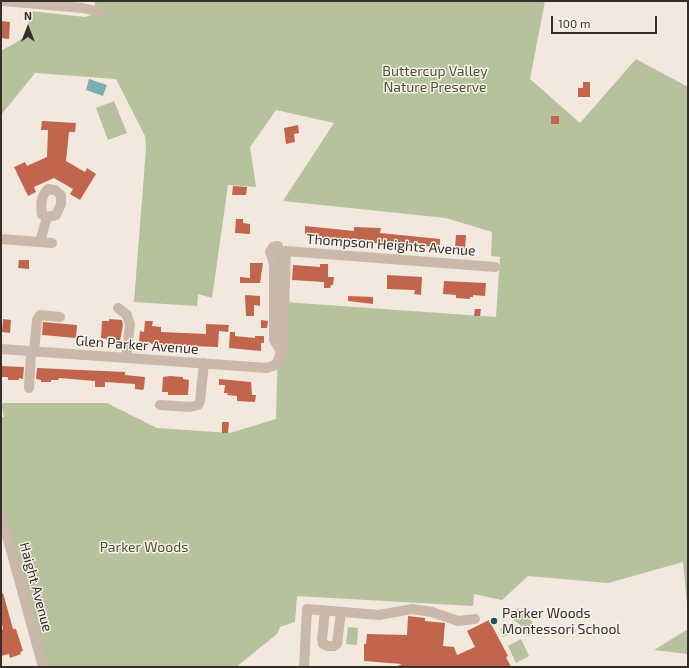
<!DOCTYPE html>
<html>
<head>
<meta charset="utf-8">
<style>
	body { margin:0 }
	#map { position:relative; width:689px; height:668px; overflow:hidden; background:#f2e8de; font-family:"Exo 2",sans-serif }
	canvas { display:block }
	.frame { position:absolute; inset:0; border:2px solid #372d2a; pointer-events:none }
	.north { position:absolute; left:8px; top:8px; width:40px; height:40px; -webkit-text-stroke:3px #f9f2eb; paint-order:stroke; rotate:0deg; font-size:11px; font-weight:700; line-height:16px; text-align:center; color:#372d2a }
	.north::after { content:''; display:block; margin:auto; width:14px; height:18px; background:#372d2a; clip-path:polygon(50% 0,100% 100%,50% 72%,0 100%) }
	.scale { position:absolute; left:551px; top:16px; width:106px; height:18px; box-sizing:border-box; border:2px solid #372d2a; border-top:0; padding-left:5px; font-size:12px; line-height:14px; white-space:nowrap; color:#372d2a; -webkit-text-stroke:3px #f9f2eb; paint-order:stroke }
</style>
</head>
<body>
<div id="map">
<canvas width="689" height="668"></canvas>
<div class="frame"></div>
<div class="north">N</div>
<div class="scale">100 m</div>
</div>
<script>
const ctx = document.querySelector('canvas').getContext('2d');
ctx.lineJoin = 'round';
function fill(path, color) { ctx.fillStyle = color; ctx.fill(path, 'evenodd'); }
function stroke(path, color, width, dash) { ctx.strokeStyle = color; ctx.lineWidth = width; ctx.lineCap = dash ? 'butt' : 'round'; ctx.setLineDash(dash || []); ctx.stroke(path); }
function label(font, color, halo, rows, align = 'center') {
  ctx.font = font + ' "Exo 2",sans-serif'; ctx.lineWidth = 3; ctx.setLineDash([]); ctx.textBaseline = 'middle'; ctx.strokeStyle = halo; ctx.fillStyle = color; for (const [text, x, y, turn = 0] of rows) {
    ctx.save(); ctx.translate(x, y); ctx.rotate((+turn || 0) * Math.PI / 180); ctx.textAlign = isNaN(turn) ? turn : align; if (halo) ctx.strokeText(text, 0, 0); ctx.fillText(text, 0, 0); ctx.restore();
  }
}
const green = new Path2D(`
	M95,1h450l-15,78 50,44 56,-64 52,28v526l-5,-51 -75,21 -80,-7 -26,24 -28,-6 -1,12 -176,-10 -2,26 -15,5 -3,7 -41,33h-189l-46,-145v-105h3l-3,-14h106l50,25 73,5 46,-14 2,-72 -7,-91 7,-10 8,5 -2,51 212,15 4,-60 -9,-1 1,-24 -46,-14 -163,-17 51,-78 -58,-13 -26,37 6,40 -28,-2 -16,113 -14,-4 -1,12 -63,-4 12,-154 -1,-12 -29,-57 -81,-6 -34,42v-64l26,-15 3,-25 55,6 9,-3z
	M114,101l13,32 -19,7 -12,-32z
	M518,608l13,12 7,12 -10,4 -9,-12 -8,-6z
	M513,622l4,8 -14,7 -3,-8z
	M348,627l10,1 -1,17 -11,-1z
	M688,629v25l-34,-4z
	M521,639l8,17 -13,7 -8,-17z`);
const water = new Path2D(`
	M89,79l18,6 -4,11 -17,-6z`);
const building = new Path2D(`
	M1,21l9,1 -1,17 -8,-1z
	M583,82h7v15h-12v-9h5z
	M551,116h8v8h-8z
	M42,121l34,2 -1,9h-6l-3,29 19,11 2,-4 9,6 -16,26 -10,-6 3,-5 -19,-11 -20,9 2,5 -8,4 -14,-29 11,-5 2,4 20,-9 1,-27h-7z
	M298,125l1,8 -5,1 1,8 -9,2 -2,-16z
	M233,186l14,1 -1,8h-14z
	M236,219h7v4l7,1v10l-15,-1z
	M305,226l49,5v-4l27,1 -1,5 60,6v8l-86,-5v-2l-32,-2v-2l-17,-1z
	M456,235h10l-1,14h-10z
	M19,260h10v9l-11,-1z
	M250,263h13l-3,20h-20v-6l10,1z
	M320,264h8v13h6l-1,8h-2l-1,3h-6v-6l-32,-2 1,-15 27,2z
	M387,275l35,2 -1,18 -7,-1 1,-4 -28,-1z
	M444,281l42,2 -1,13 -12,-1v2h-3v2l-14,-1v-3l-13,-1z
	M245,295l15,1v10l-6,-1v11h-8z
	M348,296l25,1v7l-25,-3z
	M475,309h6l-1,7h-6z
	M3,319l8,1 -1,13 -8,-1z
	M109,319l13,1 1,5 -3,16 -19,-3 1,-17h7z
	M261,320l7,1 -1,7h-6z
	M145,321h8l-1,5 9,1v5l45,2v-10l23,1 -1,7 -9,-1 -1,16 -55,-2 -24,-3 1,-11 4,1z
	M43,322l34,3 -1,13 -34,-3z
	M230,332h5v4l20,2v-2h9v7h-3v8l-32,-3z
	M2,366l22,1 -1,12 -4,-1v2h-11v-3h-7z
	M37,368l88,4v3l20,2 -1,11 -1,2 -8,-1v-5l-30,-2v5h-10v-6l-36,-3 -1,2h-7v2h-10v-2l-5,-1z
	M170,376l13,1v2l6,1 -1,15h-20v-3h-6l1,-15z
	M219,379l32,3 1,13h4l-1,7 -18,-1v-5l-10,-1 1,-2h-4l1,-8h-6z
	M222,422h7l-1,11h-6z
	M3,593l10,36h3l7,22 -3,1 1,2 -11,4 -1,-4 -8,2v-26l2,-1 -2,-10v-25z
	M408,616l17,2v3l20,2 -2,23 11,1 3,8 18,-8 -8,-16 22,-11 19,36 -2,1 5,10h-116l7,-3 -38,-3v-17h2l1,-10 40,1z`);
const minor = new Path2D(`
	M3,1l80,7 17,4
	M42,215c-1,-10 -2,-18 6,-26l7,1 6,5v9l-5,11
	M1,239l51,4
	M40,242l7,-25 9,-2
	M278,246l-5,1 -3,5 4,12v76l8,13
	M118,308l9,7 3,9 -4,34
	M1,349l266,19 8,-3 3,-4 5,-16 3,-94 209,16
	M34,351l3,-31 3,-5 20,2
	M29,388l2,-37
	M160,405l30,2 8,-2 2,-4 4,-38
	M1,514l42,153
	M325,611l-3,28 1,5 5,2h6l3,-2 4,-32
	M304,667l3,-58 72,6 33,-6 20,3 26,9 17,-2`);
const markers = [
	[494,621,4,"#205658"]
];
const parkNames = [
	["Buttercup Valley",435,71],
	["Nature Preserve",435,87],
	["Parker Woods",144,547]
];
const streetNames = [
	["Thompson Heights Avenue",391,245,4],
	["Glen Parker Avenue",137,345,4],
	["Haight Avenue",36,587,75]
];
const poiNames = [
	["Parker Woods",502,613],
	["Montessori School",502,629]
];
fill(green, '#b6c19e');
fill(water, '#7eadae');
fill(building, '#c1654c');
stroke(minor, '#cab8aa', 10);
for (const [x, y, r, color] of markers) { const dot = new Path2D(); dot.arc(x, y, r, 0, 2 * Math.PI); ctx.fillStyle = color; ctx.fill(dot); stroke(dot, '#f9f2eb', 1.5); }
label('14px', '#48552e', '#f9f2eb', parkNames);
label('14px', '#372d2a', '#f9f2eb', streetNames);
label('14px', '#372d2a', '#f9f2eb', poiNames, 'left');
</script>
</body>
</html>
